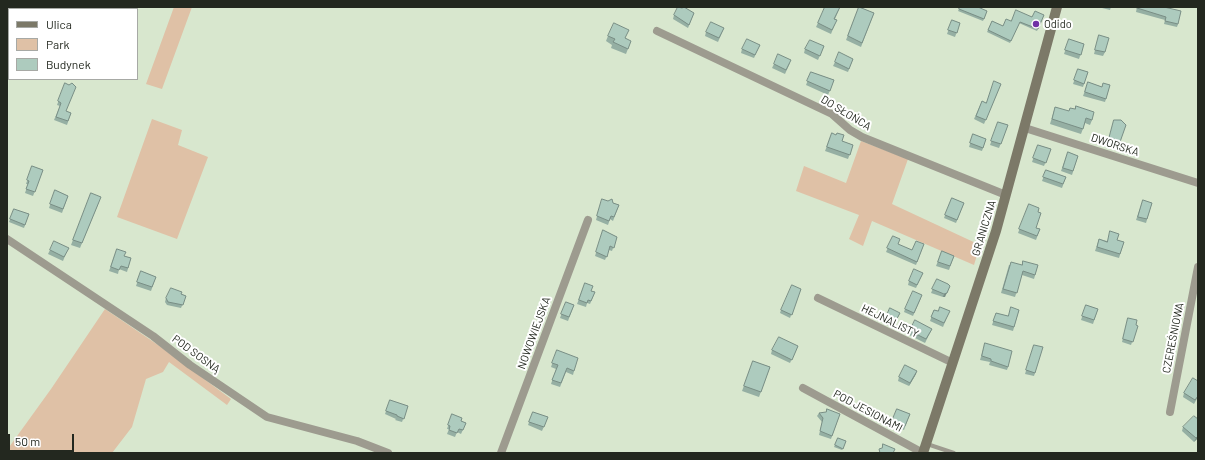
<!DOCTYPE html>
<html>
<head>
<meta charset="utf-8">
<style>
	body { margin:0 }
	#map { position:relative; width:1205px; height:460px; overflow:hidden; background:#d8e7ce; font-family:Barlow,sans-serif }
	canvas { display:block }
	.frame { position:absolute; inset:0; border:8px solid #23281f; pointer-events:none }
	.legend { position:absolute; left:8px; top:8px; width:130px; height:72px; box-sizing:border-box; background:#fff; border:1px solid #a7a9a5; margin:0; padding:5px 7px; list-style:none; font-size:12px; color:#23281f }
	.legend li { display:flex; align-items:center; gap:8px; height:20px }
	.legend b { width:20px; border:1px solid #a7a9a5 }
	.scale { position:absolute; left:8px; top:434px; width:66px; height:18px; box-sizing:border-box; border:2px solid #23281f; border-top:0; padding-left:5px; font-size:12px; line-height:14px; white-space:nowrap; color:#23281f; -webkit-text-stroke:3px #fff; paint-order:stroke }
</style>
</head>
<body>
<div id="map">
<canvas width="1205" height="460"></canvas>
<div class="frame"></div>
<ul class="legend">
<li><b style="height:5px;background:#7c7968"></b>Ulica</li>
<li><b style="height:11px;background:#dfc1a6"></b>Park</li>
<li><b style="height:11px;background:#adcbbe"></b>Budynek</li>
</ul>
<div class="scale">50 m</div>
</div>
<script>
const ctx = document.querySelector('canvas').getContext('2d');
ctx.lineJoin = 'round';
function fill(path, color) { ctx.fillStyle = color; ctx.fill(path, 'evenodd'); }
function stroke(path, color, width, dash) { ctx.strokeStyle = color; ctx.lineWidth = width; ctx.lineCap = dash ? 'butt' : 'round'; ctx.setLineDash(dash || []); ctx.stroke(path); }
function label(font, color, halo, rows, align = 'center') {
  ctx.font = font + ' Barlow,sans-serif'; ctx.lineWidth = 4; ctx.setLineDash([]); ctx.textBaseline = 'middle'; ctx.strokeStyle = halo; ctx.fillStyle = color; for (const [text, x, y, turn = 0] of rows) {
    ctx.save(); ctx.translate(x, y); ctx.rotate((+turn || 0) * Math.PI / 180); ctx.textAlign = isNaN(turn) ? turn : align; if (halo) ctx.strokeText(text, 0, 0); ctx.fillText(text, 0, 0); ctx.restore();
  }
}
const green = new Path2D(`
	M174,7h18l-30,82 -16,-5z
	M152,119l30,11 -4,15 30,12 -31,82 -60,-22z
	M861,141l47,18 -16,45 88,41 -6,20 -102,-44 -9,25 -14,-7 10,-24 -63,-24 8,-25 42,17z
	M105,309l56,38 70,52 -4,6 -58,-43 -6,10 -17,7 -14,48 -20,26h-105v-3l44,-61z`);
const lane = new Path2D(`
	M927,444l27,9`);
const street = new Path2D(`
	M657,31l175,83 18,16 12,7 144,58
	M1025,128l173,55
	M7,239l146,97 37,29 77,52 90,24 31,12
	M818,298l135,65
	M803,388l120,65
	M1170,412l28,-145
	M501,453l87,-233`);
const secondary = new Path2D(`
	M923,453l73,-222 61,-224`);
const wall = new Path2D(`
	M823,7h17l-5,12v5l-4,10 -15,-7 9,-19z
	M859,7l15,6 -13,34 -15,-7z
	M960,7l27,4 -4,10 -25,-10z
	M1098,7h13l-1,3z
	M1137,7h27l14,17 -1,3 -13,-3 1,-4 -29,-8z
	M694,13l-6,15 -15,-9 1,-4z
	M1044,15l-7,16 -18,-8 -9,20 -23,-11 5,-11 11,5 8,-5z
	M952,20l8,3 -5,14 -8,-3z
	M724,28l-6,14 -13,-6 1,-4z
	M1099,35l6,17 -2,4 -9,-2z
	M608,36l18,2 3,8 -3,8 -15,-6 1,-3 -6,-4z
	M1069,39l15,5 -5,15 -15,-5z
	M760,45l-6,13 -13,-5 1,-4z
	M824,46l-6,14 -14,-7 1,-4z
	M853,59l-5,13 -15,-6 2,-4z
	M790,63l-5,11 -13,-6 2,-4z
	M1078,69l10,3 -5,15 -10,-3z
	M811,72l23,8 -6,15 -22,-10z
	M1088,82l14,5 8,-2 -5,17 -22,-6z
	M65,83l1,28 5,2 -4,12 -13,-5 6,-14 -3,-1z
	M1001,84l-17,40 -10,-5 8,-18 4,2z
	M1055,107l37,13 -2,5 -5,-2 -4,11 -31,-10z
	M1114,120l12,5 -8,21 -10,-3z
	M998,122l10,3 -9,23 -9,-3z
	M832,133l10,8 11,4 -5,14 -23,-8z
	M973,134l13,5 -4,12 -13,-4z
	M1038,145l13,4 -7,17 -12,-4z
	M1068,152l10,4 -6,19 -11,-4z
	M32,166l11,4 -10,26 -8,-3 3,-9h-2z
	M1046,170l20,7 -4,11 -20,-7z
	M55,190l13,6 -6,17 -13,-5z
	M91,193l8,9 -19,46 -9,-3z
	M952,198l12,5 -8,20 -12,-5z
	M1143,200l9,3 -6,20 -10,-3z
	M601,202l12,1 6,2 -6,16 -3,-2 -2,6 -12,-5z
	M1029,204l7,24 4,1 -4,11 -18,-7z
	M14,209l15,5 -5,14 -15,-6z
	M603,230l14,7 -5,14 -3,-1 -4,10 -10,-4z
	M893,236l5,9 14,5 12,-6 -8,21 -30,-13z
	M1099,239l8,2 10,-1 7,2 -5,16 -24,-7z
	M117,249l7,7 7,2 -4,14 -8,-3 -1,5 -9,-3z
	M50,250l17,1 -4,10 -15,-7z
	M942,251l12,5 -5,14 -13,-4z
	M1009,265h29l-4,14 -12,-4 -7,22 -14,-4z
	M141,271l15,6 -5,14 -15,-5z
	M923,273l-7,15 -8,-3 1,-4z
	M937,279l8,18h-2l-12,-4z
	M585,283l6,8 4,1 -5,12 -3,-1 -1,4 -9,-3z
	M801,289l-11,29 -10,-5 1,-3z
	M181,294l5,2 -5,12 -14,-3 -2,-3 1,-4z
	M921,298l-8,18 -9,-4 1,-3z
	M566,302l8,3 -6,16 -8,-3z
	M1086,305l12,4 -5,15 -12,-4z
	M934,310l14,5 -5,12 -13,-6z
	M1019,310l-6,21 -21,-6 4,-12 12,3z
	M900,313l-7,15 -9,-5 1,-3z
	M1128,318l8,7 2,1 -7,19 -9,-3z
	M932,329l-7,14 -16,-8 1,-4z
	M985,343l23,24 -1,3 -18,-5 1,-3 -10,-2z
	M1034,345l1,28 -1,3 -9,-2z
	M798,346l-8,17 -19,-9 1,-4z
	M557,350l17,21 -1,4 -7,-3 -6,15 -9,-3 5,-15 -5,-2z
	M753,361l17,6 -11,30 -17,-6z
	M916,374l-7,12 -11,-5 1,-4z
	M1198,381v16l-4,7 -11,-7 1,-4z
	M390,400l18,6 -6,16 -7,-2 1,-1 -11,-5z
	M897,409l13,5 -6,16 -13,-5z
	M533,412l15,5 -6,14 -14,-6z
	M819,413l21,1 -9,25 -12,-4 3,-13 -5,-6z
	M452,414l9,7 5,2 -5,11 -4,-2 -2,5 -8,-3 2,-5h-2z
	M1198,419v19l-4,4 -12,-11 1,-4z
	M838,438l8,3 -4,9 -8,-3z`);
const shadedWall = new Path2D(`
	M950,286l-5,11h-2l1,-3z
	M917,371l-1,3 -7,12 1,-3z
	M1198,436v2l-4,4 2,-4z`);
const building = new Path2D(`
	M678,7l4,1 2,-1 10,6 -5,12 -15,-10z
	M825,7h15l-6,12 3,1 -5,10 -14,-7z
	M859,7l15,6 -12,30 -14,-7z
	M960,7h18l9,4 -3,8 -25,-10z
	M1138,7h26l17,4 -3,13 -13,-3 1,-4 -29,-9z
	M1016,10l16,7 3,-6 9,4 -6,14 -18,-7 -9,19 -23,-11 4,-9 11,5 3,-7 5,2z
	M952,20l8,3 -3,10 -9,-3z
	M711,22l13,6 -5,10 -13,-6z
	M614,23l15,7 -4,8 6,3 -3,8 -15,-7 2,-3 -7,-3z
	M1099,35l10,3 -4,14 -10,-2z
	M747,39l13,6 -5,10 -13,-6z
	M1069,39l15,5 -3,11 -16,-5z
	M810,40l14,6 -4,10 -15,-7z
	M839,52l14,7 -4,10 -14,-7z
	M778,54l13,6 -5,10 -12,-6z
	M1078,69l10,3 -4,12 -10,-4z
	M811,72l23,8 -4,11 -23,-10z
	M994,81l7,3 -15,36 -10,-4 6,-15 4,2z
	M1088,82l14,5 1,-4 7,2 -4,14 -21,-7z
	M65,83l4,2 3,-2 4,4 -10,24 5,2 -3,8 -12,-4 5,-14 -3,-2z
	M1076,106l18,6 -2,8 -6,-2 -3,11 -31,-10 3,-12 14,4 1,-3 5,1z
	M1114,120h7l5,5 -6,17 -11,-3z
	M998,122l10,3 -7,19 -10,-3z
	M832,133l4,2 1,-2 7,2 -2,6 11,4 -3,10 -23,-8z
	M973,134l13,5 -3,9 -13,-5z
	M1038,145l13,4 -5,14 -13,-5z
	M1068,152l10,4 -5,15 -10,-3z
	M32,166l11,4 -8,22 -9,-3 3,-8 -2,-1z
	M1046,170l20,7 -3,7 -20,-7z
	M55,190l13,6 -5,13 -13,-5z
	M91,193l10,4 -19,46 -9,-3z
	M952,198l12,5 -7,17 -12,-5z
	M602,199l6,2 4,-2 1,4 6,2 -5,12 -3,-1 -2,5 -12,-5z
	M1143,200l9,3 -5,16 -9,-2z
	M1029,204l10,4 -1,4 3,1 -5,15 4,1 -3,7 -18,-7z
	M14,209l15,5 -4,11 -15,-6z
	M603,230l14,7 -3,11 -4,-2 -3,11 -11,-5z
	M1110,231l9,3 -2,6 7,2 -4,12 -23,-7 2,-8 8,3z
	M893,236l7,3 -2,5 14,6 4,-9 8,3 -7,18 -30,-14z
	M54,241l15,7 -5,9 -14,-7z
	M117,249l9,3 -2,4 7,2 -3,10 -7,-2 -2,4 -8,-3z
	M942,251l12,5 -4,10 -12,-4z
	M1023,261l15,4 -3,10 -12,-4 -6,22 -14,-4 8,-27 11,3z
	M914,269l9,4 -6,12 -8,-4z
	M141,271l15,6 -4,10 -15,-5z
	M937,279l11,5 2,2 -3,7 -3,1 -12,-5z
	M585,283l8,3 -2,5 4,1 -4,9 -3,-1 -1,3 -8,-3z
	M792,285l9,4 -9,26 -11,-5z
	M171,288l11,4 -1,2 5,2 -3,9 -15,-3 -2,-4z
	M913,291l9,4 -8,18 -9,-4z
	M566,302l8,3 -5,12 -8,-3z
	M1086,305l12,4 -4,11 -12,-4z
	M940,307l10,4 -6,12 -13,-6 3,-7 4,1z
	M1011,307l8,3 -5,17 -21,-6 3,-8 12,3z
	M890,308l10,5 -6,11 -9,-4z
	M1128,318l9,2 -1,5 2,1 -5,16 -10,-3z
	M915,320l17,9 -6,10 -16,-8z
	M779,337l19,9 -6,14 -20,-10z
	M985,343l27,8 -4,16 -17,-6v-2l-9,-3z
	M1034,345l9,2 -8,26 -9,-3z
	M557,350l21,8 -4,13 -7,-3 -6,15 -9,-3 6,-15 -6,-2z
	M753,361l17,6 -9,25 -17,-6z
	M905,365l12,6 -7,12 -11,-6z
	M1193,378l5,3v15l-3,4 -11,-7z
	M390,400l18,6 -4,13 -7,-3v-1l-11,-4z
	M827,409l13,5 -8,22 -12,-5 3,-13 -4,-5 7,-1z
	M897,409l13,5 -5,12 -13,-5z
	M533,412l15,5 -4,10 -15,-5z
	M452,414l10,4 -1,3 5,2 -3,7 -4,-1 -2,4 -8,-3 1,-4 -2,-1z
	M1194,416l4,3v17l-2,2 -13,-11z
	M838,438l8,3 -3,8 -8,-4z
	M883,444l12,5 -2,4h-13l-1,-4 3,-1z`);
const markers = [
	[1036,24,4,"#7031a6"]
];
const poiNames = [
	["Odido",1044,24]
];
const streetNames = [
	["DO SŁOŃCA",846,113,31],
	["DWORSKA",1115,145,18],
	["GRANICZNA",984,228,-73],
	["HEJNALISTY",890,321,26],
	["NOWOWIEJSKA",534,333,-70],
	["CZEREŚNIOWA",1173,338,-79],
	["POD SOSNĄ",196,354,36],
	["POD JESIONAMI",868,411,28]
];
fill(green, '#dfc1a6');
stroke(lane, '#9d9b8f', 4);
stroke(street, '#9d9b8f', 8);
stroke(secondary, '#7c7968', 10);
fill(wall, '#95afa3');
fill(shadedWall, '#798e85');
fill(building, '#adcbbe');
stroke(building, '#798e85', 1);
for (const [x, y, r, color] of markers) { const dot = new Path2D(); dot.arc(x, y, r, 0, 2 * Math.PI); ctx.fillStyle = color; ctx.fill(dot); stroke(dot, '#fff', 1.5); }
label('11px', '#23281f', '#fff', poiNames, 'left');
label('11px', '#23281f', '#fff', streetNames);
</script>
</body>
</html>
